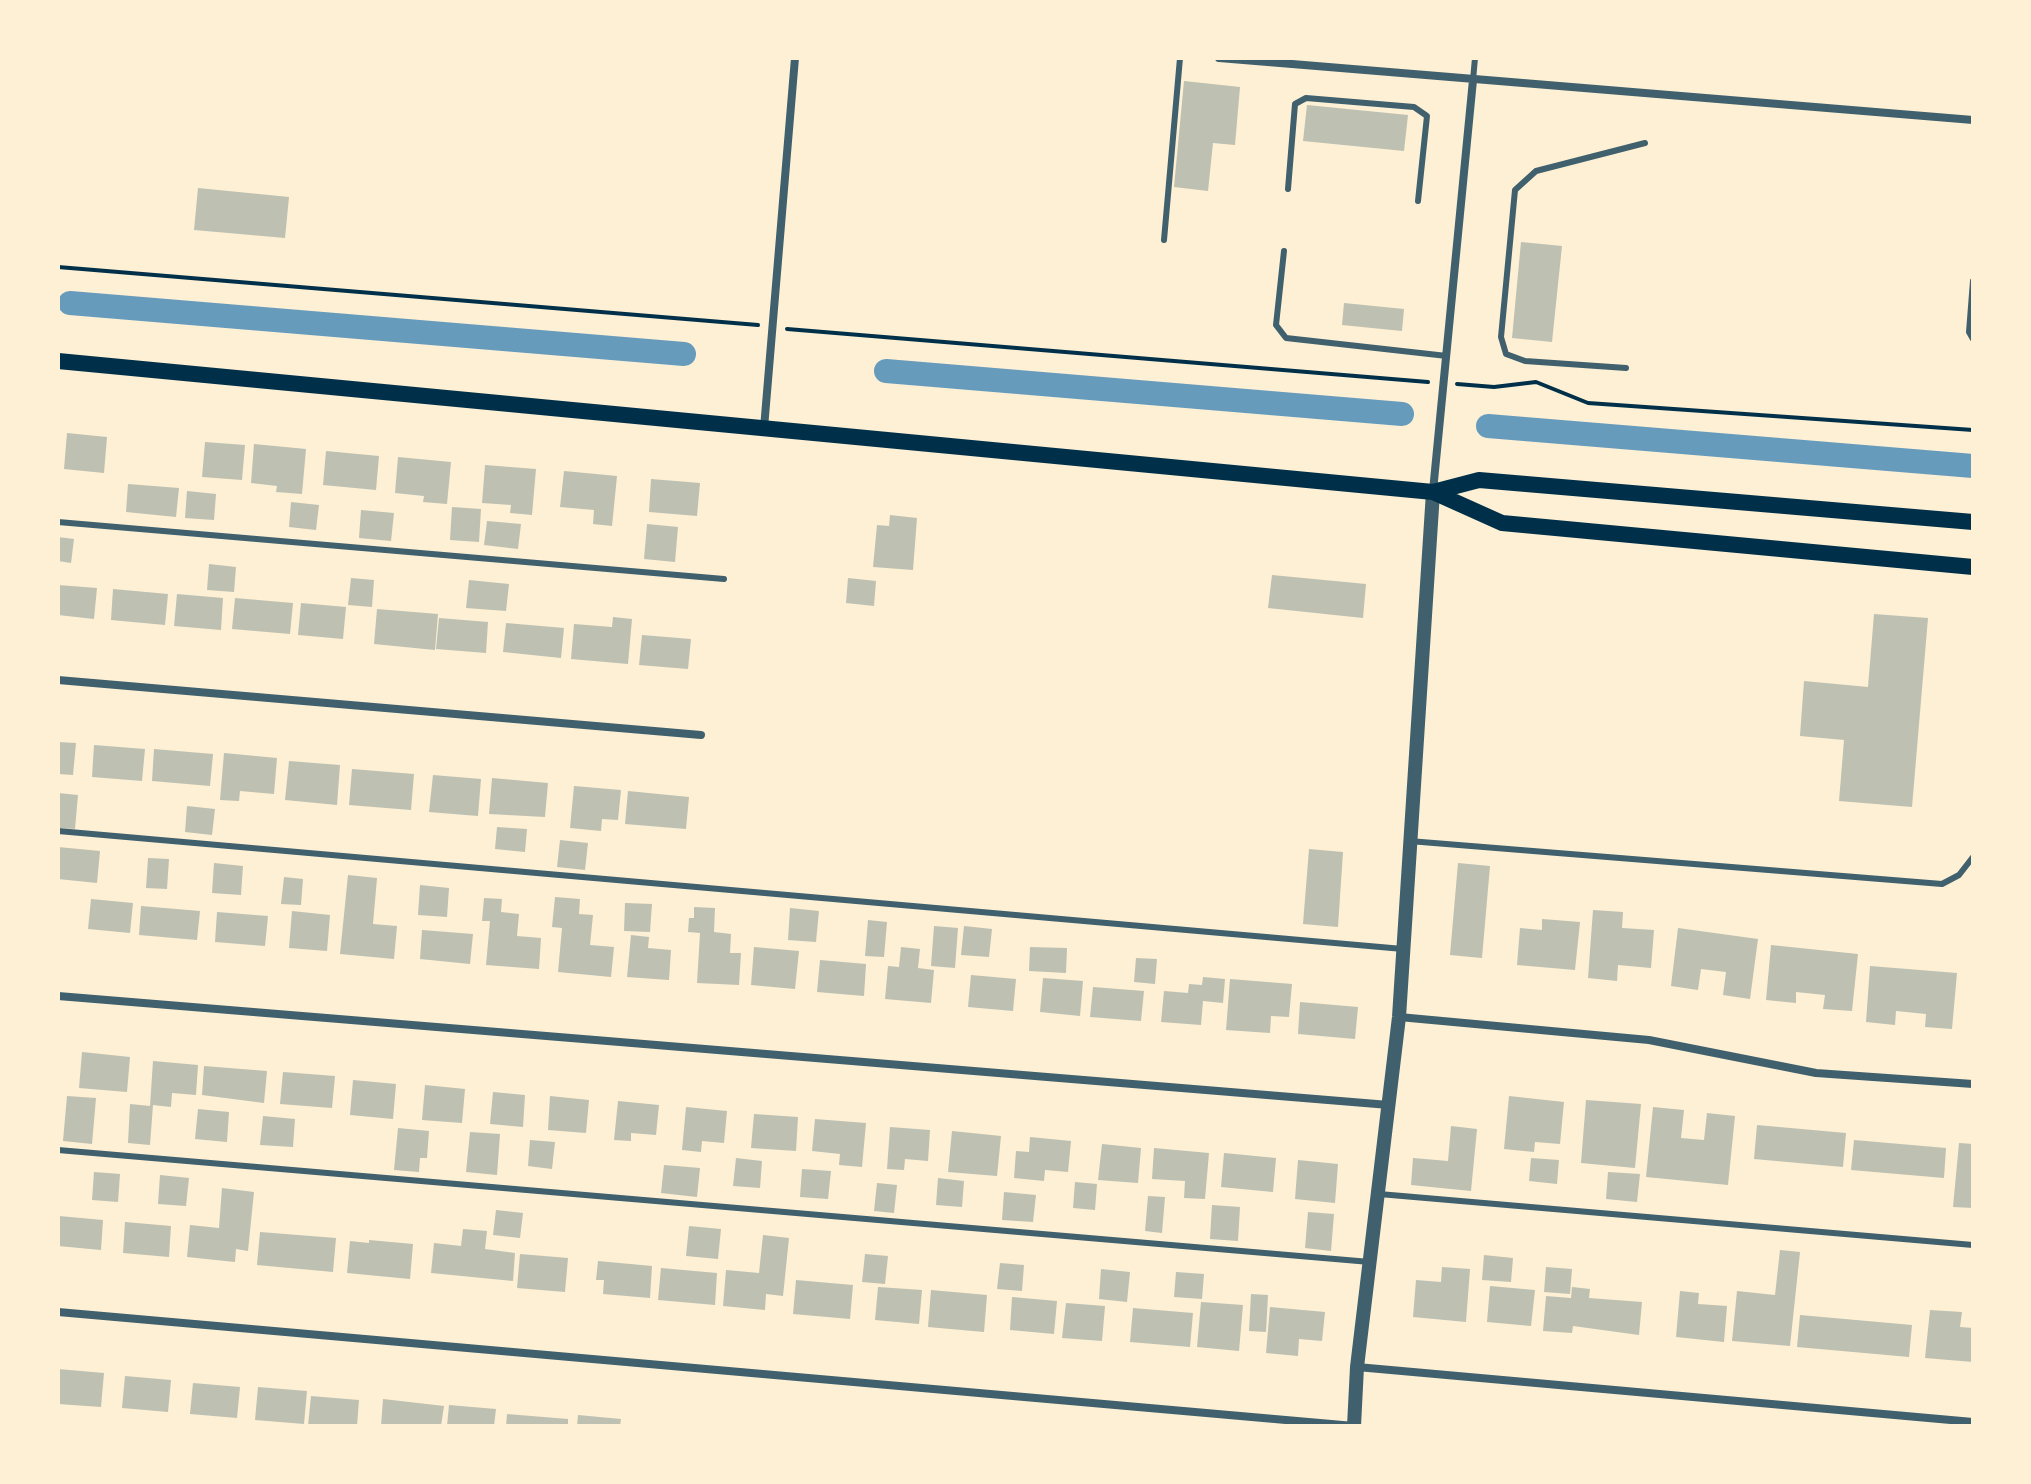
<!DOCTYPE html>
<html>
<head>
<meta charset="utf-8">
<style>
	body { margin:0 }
	#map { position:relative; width:2031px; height:1484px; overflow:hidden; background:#fdf0d5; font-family:Figtree,sans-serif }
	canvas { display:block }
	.frame { position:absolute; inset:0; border:60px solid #fdf0d5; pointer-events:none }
</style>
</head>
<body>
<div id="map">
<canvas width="2031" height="1484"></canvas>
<div class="frame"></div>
</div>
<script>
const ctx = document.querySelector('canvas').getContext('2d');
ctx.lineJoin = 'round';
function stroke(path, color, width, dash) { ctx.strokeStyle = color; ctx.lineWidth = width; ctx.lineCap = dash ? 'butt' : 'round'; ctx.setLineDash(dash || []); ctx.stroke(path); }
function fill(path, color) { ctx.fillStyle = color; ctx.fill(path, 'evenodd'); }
const canal = new Path2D(`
	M70,303l614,51
	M886,371l516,43
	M1488,426l485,40`);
const building = new Path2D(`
	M1184,81l56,6 -5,58 -22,-2 -5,48 -34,-4z
	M1307,105l101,10 -4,36 -101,-10z
	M198,188l91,9 -4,41 -91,-8z
	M1521,242l41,4 -10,96 -40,-4z
	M1344,303l60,6 -2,22 -60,-6z
	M67,433l40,4 -3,36 -40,-4z
	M205,442l40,3 -3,35 -40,-3z
	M254,444l52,5 -4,45 -26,-2 1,-6 -26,-3z
	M326,451l53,5 -3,34 -53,-5z
	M398,457l53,5 -4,42 -24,-2 1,-6 -29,-3z
	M485,465l51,4 -4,46 -22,-2 1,-8 -29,-2z
	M564,471l53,5 -5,50 -19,-2 1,-14 -34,-3z
	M651,479l49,4 -3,33 -48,-4z
	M128,484l51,4 -3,29 -50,-5z
	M187,491l29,3 -2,26 -29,-2z
	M291,502l28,3 -3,25 -27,-3z
	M452,507l29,2 -2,33 -29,-2z
	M361,510l33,3 -3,28 -32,-3z
	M890,515l27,3 -4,52 -40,-3 4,-42 12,1z
	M487,521l34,3 -3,25 -34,-4z
	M647,524l31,3 -3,35 -31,-3z
	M58,537l16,2 -3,24 -13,-2z
	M209,564l27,3 -2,25 -27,-2z
	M1272,575l94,9 -3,34 -95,-10z
	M351,578l23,2 -2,27 -24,-2z
	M848,578l28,3 -2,25 -28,-3z
	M469,580l40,4 -3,27 -40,-3z
	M58,585l39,3 -3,31 -36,-4z
	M113,589l55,5 -3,31 -54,-5z
	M177,594l46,4 -2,32 -47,-4z
	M235,598l58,5 -3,31 -58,-5z
	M301,603l45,4 -3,32 -45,-4z
	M377,609l61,5 -3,36 -61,-6z
	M1874,614l54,4 -16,189 -73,-6 5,-61 -44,-4 4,-55 64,6z
	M613,617l19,2 -4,45 -57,-5 3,-35 38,3z
	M439,618l49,4 -2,31 -50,-4z
	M506,623l58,5 -3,30 -58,-6z
	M642,635l49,4 -3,30 -49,-4z
	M58,742l18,1 -3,32 -15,-1z
	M94,745l51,4 -3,32 -50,-4z
	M154,749l59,5 -3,32 -58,-5z
	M224,753l53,5 -3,36 -34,-3 -1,10 -19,-1z
	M289,761l51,4 -3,40 -52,-5z
	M352,769l62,5 -3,36 -62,-5z
	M433,775l48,4 -3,37 -49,-4z
	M492,778l56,5 -3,34 -56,-3z
	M574,786l47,4 -3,30 -16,-1 -1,12 -31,-3z
	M628,791l61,6 -3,32 -61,-5z
	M58,793l20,2 -3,34 -17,-1z
	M187,806l28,3 -3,26 -27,-3z
	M497,827l30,2 -2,23 -30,-3z
	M560,840l28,3 -3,27 -28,-3z
	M58,847l42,4 -3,32 -39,-4z
	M1309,849l34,3 -5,75 -35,-3z
	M148,858l21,1 -2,30 -21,-1z
	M214,863l29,3 -2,29 -29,-2z
	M1458,863l32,3 -8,92 -32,-3z
	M348,875l29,3 -4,46 24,2 -3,33 -54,-5z
	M284,877l19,2 -2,26 -20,-1z
	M420,885l29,3 -2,29 -29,-2z
	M555,897l25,2 -1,15 14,1 -3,30 24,2 -3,30 -53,-5 4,-44 -10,-1z
	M484,898l18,1 -1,13 18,2 -2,22 24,2 -2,31 -53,-4 4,-44h-8z
	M91,899l42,4 -3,30 -42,-4z
	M625,903l27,1 -2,28 -26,-1z
	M141,906l59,5 -3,29 -58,-5z
	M694,907l21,1 -1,24 17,2 -1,19h11l-2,32 -42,-2 3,-50 -12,-1 1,-14h5z
	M790,908l29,3 -3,31 -28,-2z
	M1593,910l30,2 -1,16 32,2 -3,38 -33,-3 -1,16 -29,-3z
	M292,911l38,4 -3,36 -38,-3z
	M217,912l51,4 -3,30 -50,-4z
	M1542,919l38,3 -5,48 -58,-5 3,-37 22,2z
	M868,920l19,2 -3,35 -19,-1z
	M934,926l24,2 -3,40 -24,-2z
	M964,926l28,3 -3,28 -28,-2z
	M1678,928l80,11 -8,60 -27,-4 3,-23 -25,-3 -3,21 -27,-4z
	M422,930l51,4 -3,30 -50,-5z
	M631,935l18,2 -1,11 23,2 -2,30 -42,-3z
	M1771,945l87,9 -6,57 -29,-2 2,-14 -29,-3v11l-30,-3z
	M754,947l45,4 -4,38 -44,-4z
	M901,947l19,2 -2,19 16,2 -3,33 -46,-4 3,-33 11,1z
	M1030,947l37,1 -1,25 -37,-2z
	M1136,958l21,1 -2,25 -21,-2z
	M820,960l46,4 -2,32 -47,-4z
	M1870,966l87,7 -5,56 -27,-2 1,-13 -30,-3 -1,14 -29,-3z
	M971,975l45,4 -3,32 -45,-4z
	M1203,977l22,2 -2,24 -20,-2 -2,24 -40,-3 3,-31 24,2 1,-9 13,1z
	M1043,978l40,3 -3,35 -40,-4z
	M1230,979l62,5 -3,33 -18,-1 -1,17 -44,-3z
	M1093,987l51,4 -3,30 -51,-4z
	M1300,1002l58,5 -3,32 -57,-5z
	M82,1052l48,5 -3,35 -48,-4z
	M153,1061l45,4 -2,30 -24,-2 -1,14 -18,-2 -3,40 -22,-2 2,-39 20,2z
	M204,1066l63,5 -3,32 -62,-8z
	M283,1072l52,4 -3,32 -52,-4z
	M353,1080l43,4 -3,35 -43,-4z
	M425,1085l40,4 -3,34 -40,-3z
	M493,1092l32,3 -2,32 -33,-3z
	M67,1096l29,2 -4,46 -29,-3z
	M550,1096l39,4 -3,33 -38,-3z
	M1509,1096l55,6 -4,42 -25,-2 -1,10 -30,-3z
	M1586,1100l55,4 -6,64 -54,-5z
	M618,1101l41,4 -3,30 -25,-2v8l-17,-1z
	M686,1107l41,4 -3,32 -22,-2 -1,11 -19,-2z
	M1653,1107l31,3 -3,28 23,2 3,-27 28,3 -7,69 -82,-8z
	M198,1109l31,3 -2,30 -32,-3z
	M754,1114l44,3 -2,34 -45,-3z
	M263,1116l32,3 -2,28 -33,-2z
	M815,1119l51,4 -4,44 -23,-2 1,-11 -28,-3z
	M1757,1125l89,8 -3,34 -89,-8z
	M1451,1126l26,3 -6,62 -60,-6 2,-27 35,3z
	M890,1127l40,3 -2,31 -23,-2 -1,11 -17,-1z
	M398,1128l31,3 -2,27h-7l-1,14 -25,-2z
	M952,1131l49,5 -4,40 -49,-4z
	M470,1132l30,2 -3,41 -31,-3z
	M1030,1137l41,4 -3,31 -23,-2 -1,11 -30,-3 2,-27 13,1z
	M530,1140l25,2 -3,27 -24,-3z
	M1854,1140l92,8 -2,30 -93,-8z
	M1959,1143l14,1v64l-20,-1z
	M1102,1144l39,4 -3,35 -40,-3z
	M1154,1148l55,5 -4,46 -21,-1 1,-17 -33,-2z
	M1224,1153l52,5 -3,34 -52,-5z
	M736,1158l26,3 -2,27 -27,-2z
	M1531,1158l28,2 -2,24 -28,-3z
	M1298,1160l40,4 -3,39 -40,-4z
	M664,1165l36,3 -3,29 -36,-4z
	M802,1169l29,2 -3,28 -28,-2z
	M94,1172l26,2 -2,28 -26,-2z
	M1608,1172l32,2 -3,28 -31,-3z
	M160,1175l29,3 -3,28 -28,-2z
	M938,1178l26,3 -2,26 -26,-2z
	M1075,1182l22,2 -2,26 -22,-2z
	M877,1183l20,2 -3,28 -20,-2z
	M222,1188l32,4 -6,59 -12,-2 -1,13 -48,-5 3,-32 29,3z
	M1004,1192l32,3 -3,27 -31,-2z
	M1148,1196l17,1 -3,36 -17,-2z
	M1212,1205l28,2 -2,34 -28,-2z
	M496,1210l27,3 -3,25 -27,-3z
	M1308,1212l26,2 -3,37 -26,-3z
	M59,1216l44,4 -2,30 -43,-4z
	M125,1222l46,4 -2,31 -46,-4z
	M689,1226l32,3 -3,30 -32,-3z
	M463,1229l24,2 -2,18 30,4 -2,28 -82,-8 3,-30 27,3z
	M260,1232l76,6 -3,34 -76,-7z
	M763,1235l26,3 -6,58 -17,-2 -1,16 -42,-4 3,-36 33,3z
	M369,1240l44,4 -3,35 -63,-6 3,-32 19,2z
	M1780,1250l20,2 -10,94 -58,-5 5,-50 38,4z
	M520,1254l48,4 -3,34 -48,-4z
	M865,1254l23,2 -3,28 -23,-2z
	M1484,1255l29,3 -2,24 -29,-2z
	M598,1261l54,5 -2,32 -47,-4 1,-14h-8z
	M1000,1263l24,2 -2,26 -25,-2z
	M1442,1267l28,2 -4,53 -53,-5 3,-37 25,2z
	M1546,1267l26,2 -2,25 -26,-2z
	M661,1268l56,5 -2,32 -57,-5z
	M1101,1269l29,3 -3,30 -28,-3z
	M1176,1272l28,2 -2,25 -28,-2z
	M796,1280l57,5 -3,34 -57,-5z
	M1490,1286l45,4 -4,36 -44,-4z
	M878,1287l44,3 -3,34 -44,-4z
	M1572,1287l18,2 -1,9 53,4 -3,33 -66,-9 -1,7 -29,-2 3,-35 25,2z
	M931,1290l56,5 -3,37 -56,-5z
	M1680,1291l19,2 -1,11 29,2 -3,36 -48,-5z
	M1251,1294l17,1 -2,37 -17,-1z
	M1012,1297l45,4 -3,33 -44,-4z
	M1201,1302l42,3 -4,46 -42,-4z
	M1066,1303l39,3 -3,35 -40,-3z
	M1270,1307l55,5 -3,29 -23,-2 -1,17 -32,-3z
	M1133,1308l60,5 -3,34 -60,-5z
	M1930,1310l32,2 -2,15 13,1v34l-48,-4z
	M1800,1315l112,10 -3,32 -112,-10z
	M58,1369l46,4 -3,34 -43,-3z
	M125,1376l46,4 -3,32 -46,-4z
	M193,1383l47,4 -3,31 -47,-4z
	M258,1387l49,4 -3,33 -49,-4z
	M311,1396l48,4 -2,26h-49z
	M383,1399l61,7 -3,20h-60z
	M449,1405l47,4 -2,17h-47z
	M507,1414l61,5v7h-62z
	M578,1415l43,4 -1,7h-43z`);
const path = new Path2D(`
	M58,267l700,58
	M787,329l641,53
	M1457,384l37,3 42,-5 52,21 385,27`);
const service = new Path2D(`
	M1473,80l2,-22
	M1288,189l7,-85 11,-6 108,9 13,9 -9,85
	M1164,240l16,-182
	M1284,251l-8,74 10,13 161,18
	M1973,281l-4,51 4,7
	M1626,368l-101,-7 -19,-7 -5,-17 14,-147 21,-19 109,-28
	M58,522l666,57
	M58,831l1345,118
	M1409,841l533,43 17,-9 14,-18
	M58,1150l1312,112
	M1379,1194l594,51`);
const minor = new Path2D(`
	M1219,58l754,62
	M764,428l31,-370
	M1433,491l40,-411
	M58,680l643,55
	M58,996l1331,109
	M1399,1017l250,23 167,33 157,11
	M58,1312l1296,114
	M1357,1367l616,55`);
const tertiary = new Path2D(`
	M1354,1426l3,-59 42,-350 34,-525`);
const secondary = new Path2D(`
	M58,361l1375,131 69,31 471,44
	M1433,492l46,-12 494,42`);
stroke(canal, '#669bbc', 24);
fill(building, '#bec0b2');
stroke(path, '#003049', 4);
stroke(service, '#3f606c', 6);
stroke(minor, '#3f606c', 8);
stroke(tertiary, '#3f606c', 14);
stroke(secondary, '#003049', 16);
</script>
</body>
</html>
